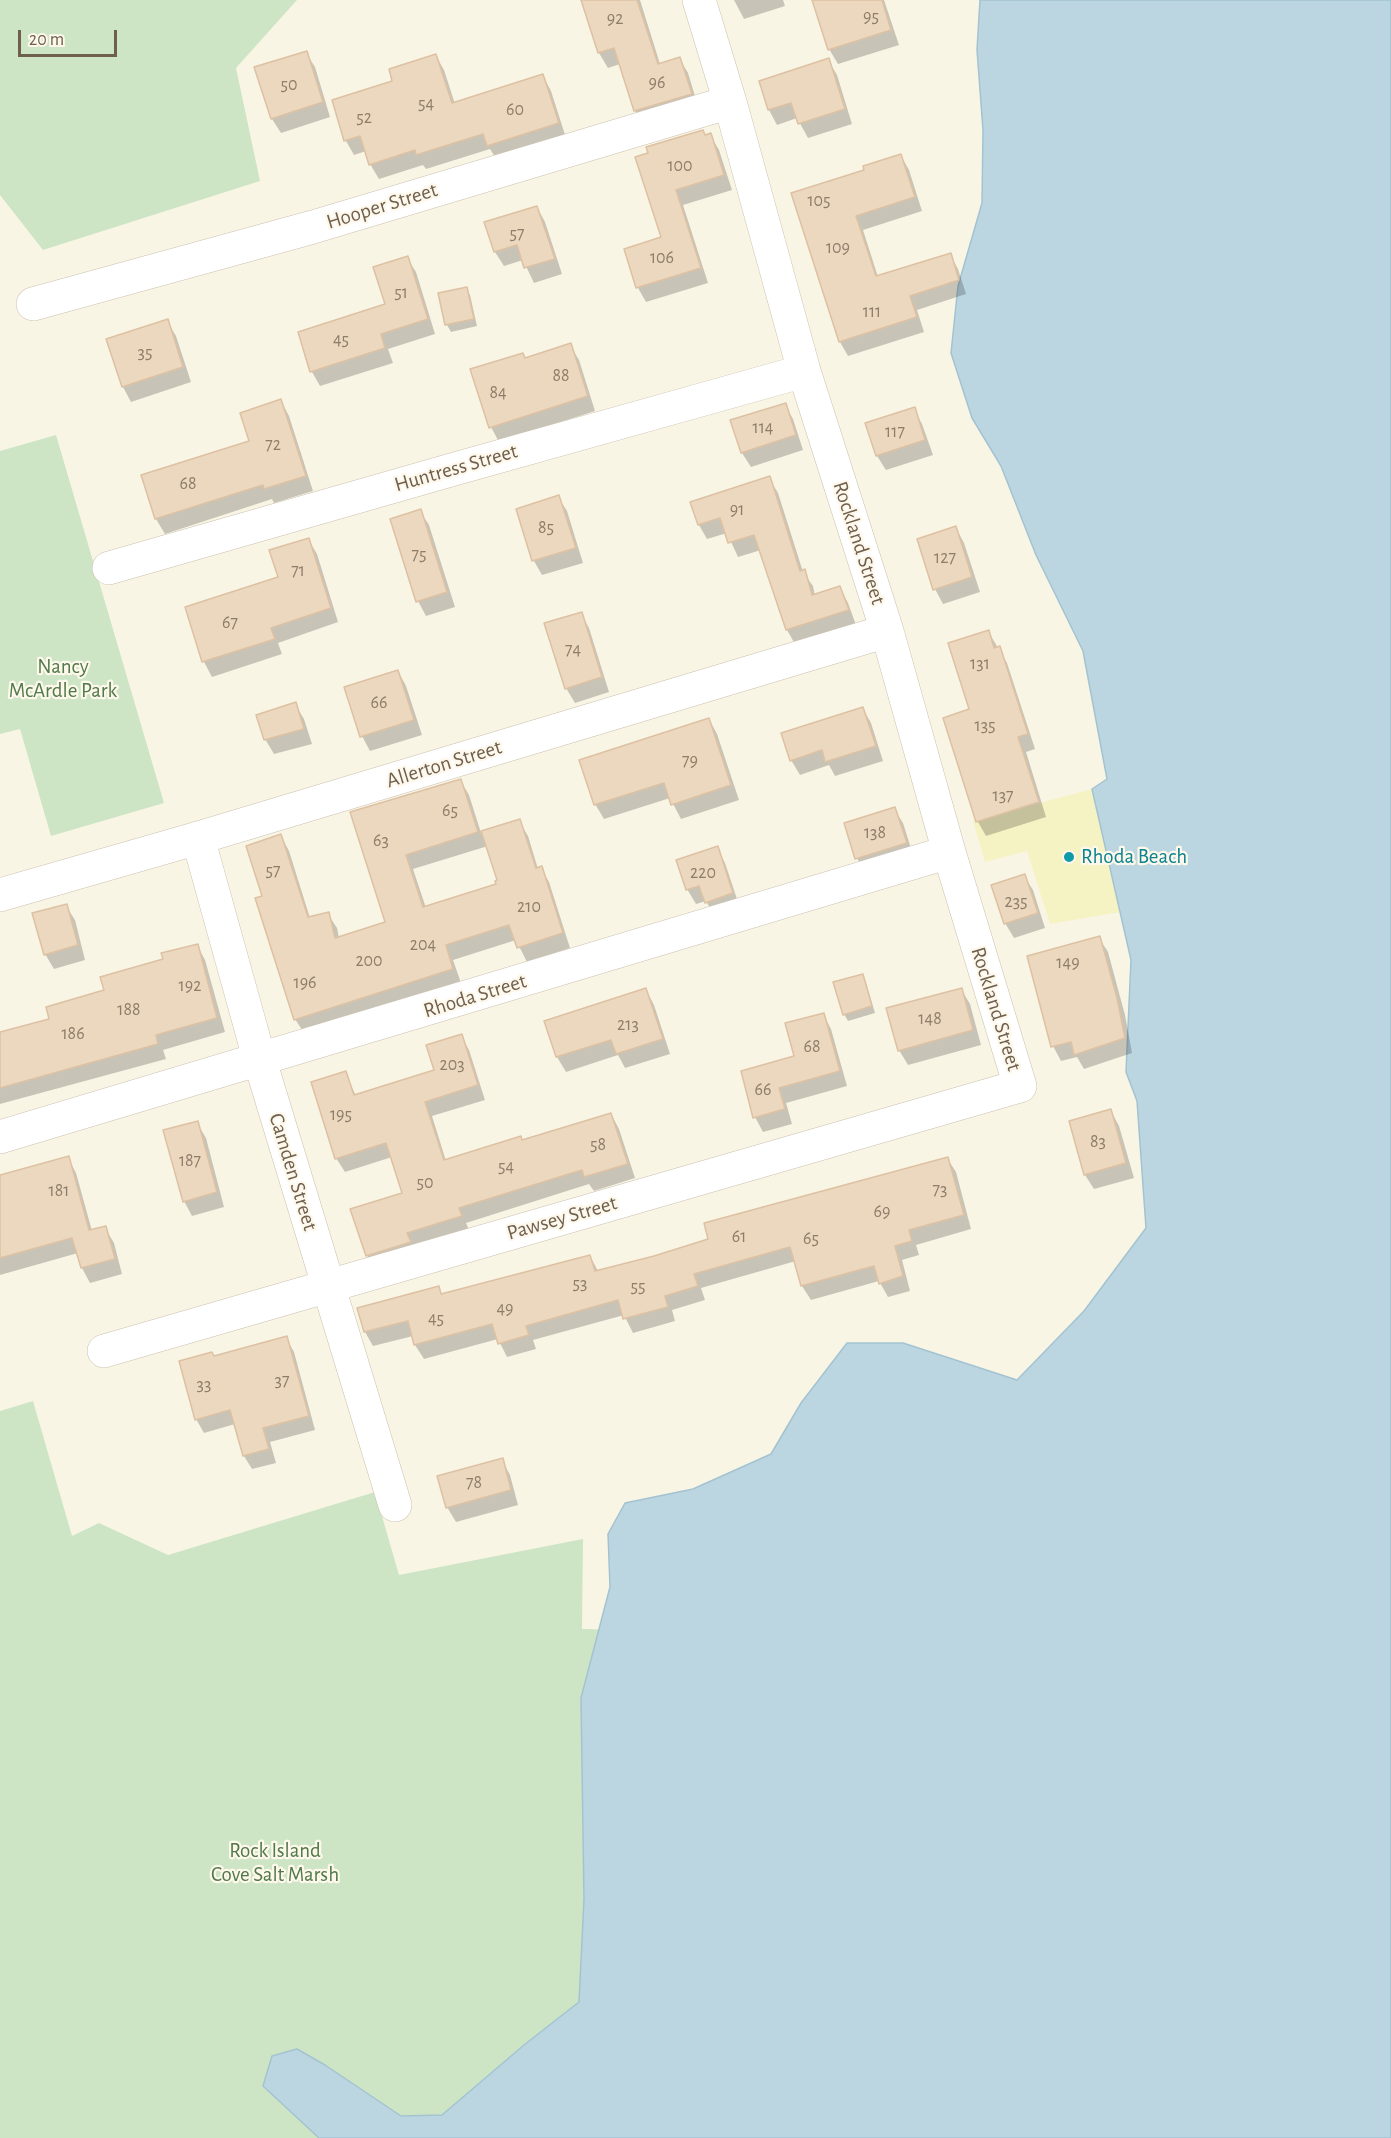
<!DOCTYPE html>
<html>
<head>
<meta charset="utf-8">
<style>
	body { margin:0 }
	#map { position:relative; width:1391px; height:2138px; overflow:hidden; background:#f9f5e5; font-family:"Alegreya Sans",sans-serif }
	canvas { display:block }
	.scale { position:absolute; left:18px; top:30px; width:99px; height:27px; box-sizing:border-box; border:3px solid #6f5f4d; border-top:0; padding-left:8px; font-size:18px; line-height:21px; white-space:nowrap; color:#6f5f4d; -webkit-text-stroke:4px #fdf8eb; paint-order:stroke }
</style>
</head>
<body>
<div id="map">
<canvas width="1391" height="2138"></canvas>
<div class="scale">20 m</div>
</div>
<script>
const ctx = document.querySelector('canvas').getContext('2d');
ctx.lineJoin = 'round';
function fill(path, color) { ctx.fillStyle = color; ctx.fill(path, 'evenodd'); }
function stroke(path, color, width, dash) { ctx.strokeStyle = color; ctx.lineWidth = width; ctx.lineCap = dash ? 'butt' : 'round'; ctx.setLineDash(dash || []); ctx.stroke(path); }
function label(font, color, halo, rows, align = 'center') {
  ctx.font = font + ' "Alegreya Sans",sans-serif'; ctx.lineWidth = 4.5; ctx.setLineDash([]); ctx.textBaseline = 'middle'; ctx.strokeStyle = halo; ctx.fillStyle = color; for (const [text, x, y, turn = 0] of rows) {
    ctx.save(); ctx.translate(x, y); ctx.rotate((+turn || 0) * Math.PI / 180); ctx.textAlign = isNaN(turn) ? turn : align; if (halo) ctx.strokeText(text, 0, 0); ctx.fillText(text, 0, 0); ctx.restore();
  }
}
const green = new Path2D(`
	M0,0h297l-61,68 24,113 -217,69 -43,-55z
	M56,435l108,368 -113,33 -31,-107 -20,5v-283z
	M33,1401l39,135 27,-13 69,32 207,-63 24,83 184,-36 -1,90 96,2 -85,327 -14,38v6l-52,136h-527v-727z`);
const sand = new Path2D(`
	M1092,789l29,123 -71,12 -23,-73 -42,11 -12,-41z`);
const water = new Path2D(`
	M980,0h411v2138h-1072l-56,-52 9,-30 25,-7 28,16 76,51 41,-1 82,-70 55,-43 5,-103 -3,-201 29,-111 -2,-53 17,-31 68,-14 78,-35 30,-51 46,-60h56l114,37 67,-69 62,-83 -9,-127 -11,-29 5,-112 -39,-171 15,-10 -24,-128 -47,-96 -35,-89 -29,-48 -21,-65 7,-67 24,-83 1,-73 -6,-80z`);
const shadow = new Path2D(`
	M582,0h58l20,64 19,-6 9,15 11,36 -55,16 -9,-14 -15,-47 -12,4 -9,-15z
	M734,0h49l2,6 -41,13z
	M814,0h70l15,45 -61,19 -9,-15z
	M306,53l9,14 15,50 -49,16 -9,-14z
	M436,56l8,14 11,34 88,-28 8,15 15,47 -69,22 -7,-11 -64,20 -3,-4 -44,14 -9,-15 -4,-13 -12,4 -8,-14 -13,-40 61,-19z
	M828,60l9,15 15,49 -44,14 -11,-20 -20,7 -8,-15 -9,-28z
	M710,135l9,15 13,40 -49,15 25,78 -62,19 -8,-14 -12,-38 37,-12 -13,-84z
	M901,156l8,14 13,41 -59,19 15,47 72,-22 8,14 8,25 -49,16 7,22 -76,24 -8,-14 -47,-148 73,-23z
	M537,207l8,15 17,52 -28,9 -11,-23 -19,6 -9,-14z
	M407,258l9,14 19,62 -47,15 5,14 -73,23 -8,-14 -13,-39 88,-28z
	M466,289l4,6 7,31 -26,6 -4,-7 -7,-30z
	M167,321l9,15 15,46 -60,20 -8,-15 -15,-47z
	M570,345l9,15 16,51 -96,31 -8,-15 -19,-57 53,-11z
	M281,401l8,15 24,75 -39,12 -2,-4 -107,35 -9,-15 -13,-43 107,-34z
	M785,405l8,14 10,31 -52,17 -9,-14z
	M914,409l8,15 11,31 -47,15 -9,-14z
	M769,478l9,15 25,79 10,14 2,10 25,-8 8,15 8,22 -61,19 -8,-14 -26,-80 -23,7 -11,-24 -20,6 -8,-14 -8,-22z
	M558,497l9,14 16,52 -41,12 -8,-14 -16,-51z
	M420,511l9,14 26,82 -29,9 -8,-15z
	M956,528l8,15 16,49 -37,12 -8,-15z
	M308,539l9,15 21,68 -60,21 4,11 -70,23 -8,-15 -17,-54 93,-30z
	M581,614l8,14 20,64 -34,11 -9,-15z
	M988,631l19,32 28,86 -9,3 20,65 -60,19 -8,-14 -33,-103 26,-9z
	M398,671l8,15 16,49 -52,16 -8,-15z
	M295,704l9,15 8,25 -38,10 -9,-15z
	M863,709l8,14 12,38 -48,15 -6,-11 -29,10 -9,-15z
	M709,719l8,15 22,66 -58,19 -11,-21 -66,21 -9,-15z
	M460,780l9,15 12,38 38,-12 9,15 10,33 3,-1 8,14 21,66 -43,14 -11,-22 -63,20 8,23 -157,50 -9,-14 -32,-122 18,-61 8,15 21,67 18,-4 9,14 2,10 48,-15 -35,-110zM488,846l11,35 -1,4 -72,23 -13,-39z
	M894,809l9,14 11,35 -49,15 -8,-15z
	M717,848l8,15 15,45 -25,9 -9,-16 -10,3 -9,-15z
	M1024,876l9,14 12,38 -31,10 -9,-15z
	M66,906l9,14 10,40 -31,9 -9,-15z
	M1099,938l9,14 17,63 7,38 -48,16 -7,-12 -16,4 -8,-15z
	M197,945l8,15 20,72 -62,18 3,9 -166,45v-71l51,-13z
	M862,976l4,7 9,30 -27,8 -4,-7z
	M961,989l9,15 11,41 -73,20 -9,-15z
	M646,990l8,15 16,49 -45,14 -7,-13 -52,17 -9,-15 -11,-35z
	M823,1014l8,15 16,57 -61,17 6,21 -29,8 -8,-15z
	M461,1036l8,14 16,50 -53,16 14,45 76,-19 89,-28 8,15 16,49 -41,13 -5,-7 -123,39 3,7 -94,39 -8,-14 37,-61 -12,-37 -47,15 -9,-14 9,-85 11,23 80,-25z
	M1111,1111l8,15 15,52 -40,11 -9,-14z
	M197,1123l9,15 18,69 -32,9 -8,-15z
	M68,1158l8,15 16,58 13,-3 9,15 8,31 -32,9 -8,-15 -4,-15 -78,22v-98z
	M947,1158l9,14 15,57 -55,16 3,10 -17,5 8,31 -22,6 -9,-16 -68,19 -9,-14 -6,-25 -95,27 4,12 -33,10 3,11 -42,12 -9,-18 -91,25 3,9 -29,8 -9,-18 -74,20 -9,-14 -2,-9 -40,10 -8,-14 73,-44 4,7 148,-39 8,15 56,-14z
	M286,1338l8,14 21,78 -45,12 6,21 -24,6 -8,-13 -9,-32 -31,9 -8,-14 18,-61z
	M502,1460l8,15 8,30 -62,17 -9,-15z`);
const building = new Path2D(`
	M581,0h56l21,64 22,-7 12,37 -58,17 -20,-63 -16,5z
	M812,0h70l9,30 -63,20z
	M307,51l16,51 -52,17 -17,-52z
	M436,54l16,49 91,-29 16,49 -72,23 -4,-12 -67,21 -1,-5 -46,15 -9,-29 -16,5 -12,-41 60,-19 -3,-12z
	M829,58l16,51 -47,15 -7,-21 -23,7 -9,-29z
	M703,130l2,5 6,-2 13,42 -48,15 25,78 -65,20 -12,-39 37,-12 -26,-80 13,-4 -2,-6z
	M901,154l14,43 -59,19 20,60 75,-23 8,27 -49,16 7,21 -78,25 -48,-149 73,-23 -1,-4z
	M537,206l18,53 -31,9 -7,-23 -23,7 -10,-30z
	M408,256l20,63 -47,15 4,14 -75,24 -12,-40 87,-28 -12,-37z
	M467,287l7,32 -29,6 -7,-32z
	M168,319l15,48 -61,20 -16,-48z
	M571,343l17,53 -99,32 -19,-59 53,-16 2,5z
	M281,399l25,77 -42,13 -1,-4 -108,34 -14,-44 108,-34 -9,-28z
	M786,403l10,32 -55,18 -11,-33z
	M915,407l10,33 -49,16 -11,-33z
	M770,476l30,95 5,-2 7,26 28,-9 9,24 -63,20 -32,-95 -26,8 -8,-25 -22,7 -8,-23z
	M559,495l17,53 -44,13 -16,-52z
	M421,509l26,83 -31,10 -26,-83z
	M956,526l16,51 -39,13 -16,-51z
	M309,538l22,70 -60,20 4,11 -73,23 -17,-55 93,-30 -9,-27z
	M582,612l20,65 -37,12 -21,-66z
	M989,630l5,18 6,-2 28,88 -10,3 21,65 -63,20 -33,-104 26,-9 -21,-66z
	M398,670l16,50 -54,17 -16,-50z
	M296,702l8,27 -40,11 -8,-25z
	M863,707l13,39 -51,16 -3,-12 -32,11 -9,-28z
	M709,718l22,67 -60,20 -7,-22 -70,22 -15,-45z
	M461,779l17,53 -72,23 17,52 73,-23 -1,-3 2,-1 -16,-49 39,-12 16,49 6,-2 21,67 -46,15 -8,-23 -63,20 7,24 -159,51 -39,-122 7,-2 -16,-50 35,-12 27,83 21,-5 6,26 50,-16 -35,-110z
	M895,807l12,36 -52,16 -11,-36z
	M718,846l15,47 -28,10 -6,-17 -13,4 -10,-30z
	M1025,874l13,39 -34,11 -13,-39z
	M67,904l11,41 -34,10 -12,-42z
	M1100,936l17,62 8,40 -51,17 -3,-13 -20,5 -24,-91z
	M198,944l19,74 -61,17 2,9 -158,44v-56l49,-13 -3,-12 58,-17 -4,-13 63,-18 -2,-6z
	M863,974l9,32 -29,9 -10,-33z
	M646,988l17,51 -47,15 -5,-14 -55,17 -12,-36z
	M962,988l11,42 -75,21 -12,-43z
	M824,1013l16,58 -61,17 6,21 -32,9 -12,-47 53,-15 -9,-33z
	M462,1034l16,51 -53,17 19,58 77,-24 1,4 89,-27 17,51 -44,13 -2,-7 -123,38 3,8 -55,17 4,9 -45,14 -16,-47 52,-16 -16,-50 -51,16 -24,-77 35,-11 8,24 80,-25 -8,-25z
	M1111,1109l15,54 -42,12 -15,-54z
	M198,1121l19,71 -34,10 -20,-72z
	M69,1156l20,74 17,-4 9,33 -34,9 -9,-30 -72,20v-83z
	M948,1157l16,58 -55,15 3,11 -17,5 8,30 -24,8 -5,-18 -73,20 -11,-39 -96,27 4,12 -33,10 3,11 -45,12 -5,-19 -92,26 3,9 -31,9 -6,-20 -78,21 -6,-24 -44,11 -7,-24 82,-22 2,8 149,-39 5,16 59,-15 54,-17 -4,-16z
	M287,1336l22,80 -46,12 6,21 -26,7 -13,-46 -35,10 -16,-59 33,-9 2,4z
	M503,1458l8,32 -65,18 -9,-32z`);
const minor = new Path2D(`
	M33,304l280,-77 417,-125
	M109,568l342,-98 353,-99
	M198,838l62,223 135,444
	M0,895l198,-57 689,-207
	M0,1137l949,-285
	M104,1351l916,-265 -71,-234 -62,-221 -83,-260 -74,-269 -31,-102`);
const markers = [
	[1069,857,6,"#0f9aa8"]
];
const numberNames = [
	["95",871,17],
	["92",615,19],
	["96",657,83],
	["50",289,85],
	["54",426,104],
	["60",515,110],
	["52",364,118],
	["100",680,166],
	["105",819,201],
	["57",517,234],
	["109",838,248],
	["106",662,258],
	["51",401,293],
	["111",872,312],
	["45",341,340],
	["35",145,353],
	["88",561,376],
	["84",498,393],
	["114",763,428],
	["117",895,432],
	["72",273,445],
	["68",188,484],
	["91",737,510],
	["85",546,528],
	["75",419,555],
	["127",945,558],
	["71",298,571],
	["67",230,623],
	["74",573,650],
	["131",980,664],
	["66",379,703],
	["135",985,726],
	["79",690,761],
	["137",1003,796],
	["65",450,811],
	["138",875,833],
	["63",381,841],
	["57",273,871],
	["220",703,873],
	["235",1016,902],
	["210",529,907],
	["204",423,945],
	["200",369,961],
	["149",1068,963],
	["196",305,983],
	["192",190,986],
	["188",129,1010],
	["148",930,1019],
	["213",628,1025],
	["186",73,1034],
	["68",812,1047],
	["203",452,1065],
	["66",763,1090],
	["195",341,1115],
	["83",1098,1142],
	["58",598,1145],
	["187",190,1161],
	["54",506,1167],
	["50",425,1183],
	["73",940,1190],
	["181",59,1191],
	["69",882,1212],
	["61",739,1237],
	["65",811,1239],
	["53",580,1284],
	["55",638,1287],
	["49",505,1309],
	["45",436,1319],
	["37",282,1381],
	["33",204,1385],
	["78",474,1483]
];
const streetNames = [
	["Hooper Street",382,206,-17],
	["Huntress Street",456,468,-16],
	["Rockland Street",859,543,72],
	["Allerton Street",444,764,-17],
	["Rhoda Street",475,996,-17],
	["Rockland Street",996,1009,73],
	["Camden Street",293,1172,73],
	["Pawsey Street",562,1218,-16]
];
const parkNames = [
	["Nancy",63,667],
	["McArdle Park",63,691],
	["Rock Island",275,1851],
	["Cove Salt Marsh",275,1875]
];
const cultureNames = [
	["Rhoda Beach",1081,857]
];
fill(green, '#cde5c5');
fill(sand, '#f5f2c3');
fill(water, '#bcd6e1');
stroke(water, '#a3c3d1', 1.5);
fill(shadow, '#0003');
fill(building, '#ecd8bf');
stroke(building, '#ddc1a2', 1.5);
stroke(minor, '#ccc0af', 34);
stroke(minor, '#fff', 33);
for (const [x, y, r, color] of markers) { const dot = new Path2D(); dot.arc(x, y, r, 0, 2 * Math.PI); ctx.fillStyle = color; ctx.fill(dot); stroke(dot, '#fdf8eb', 2); }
label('18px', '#8e7d6a', null, numberNames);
label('21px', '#6f5f4d', '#fdf8eb', streetNames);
label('21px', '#517a49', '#fdf8eb', parkNames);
label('21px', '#0d838f', '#fdf8eb', cultureNames, 'left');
</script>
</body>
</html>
